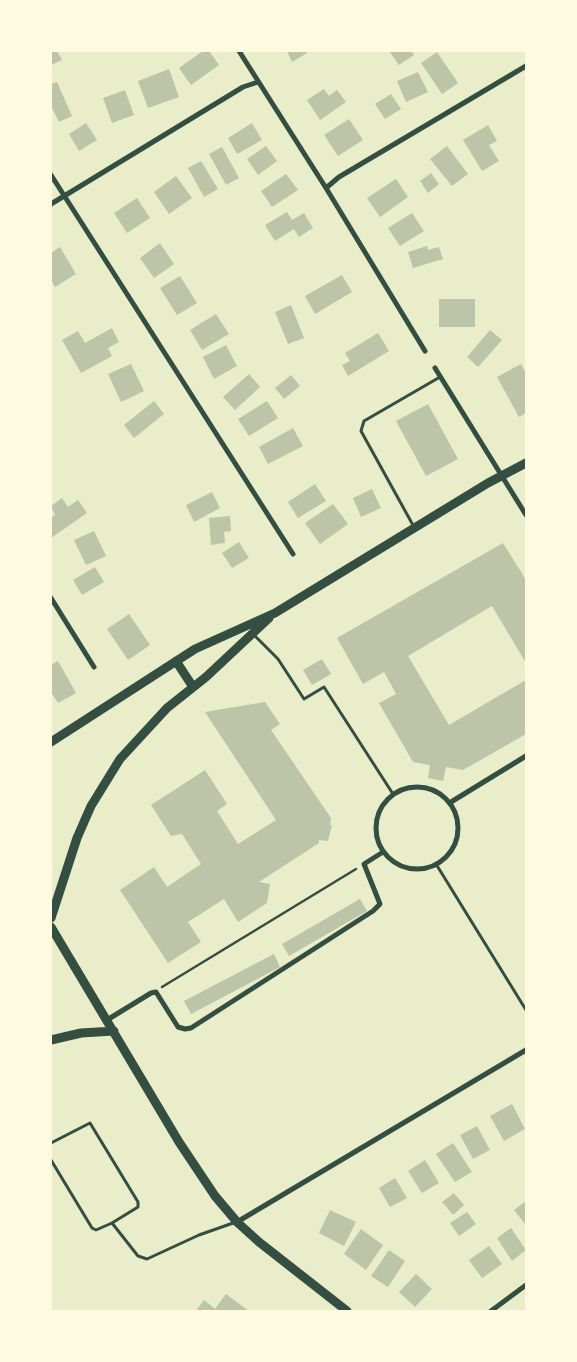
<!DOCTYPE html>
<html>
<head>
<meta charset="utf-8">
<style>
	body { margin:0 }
	#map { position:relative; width:577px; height:1362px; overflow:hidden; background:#e9edc9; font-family:"Public Sans",sans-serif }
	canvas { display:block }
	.frame { position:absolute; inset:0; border:52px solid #fefae0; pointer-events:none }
</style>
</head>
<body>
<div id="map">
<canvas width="577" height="1362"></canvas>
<div class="frame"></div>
</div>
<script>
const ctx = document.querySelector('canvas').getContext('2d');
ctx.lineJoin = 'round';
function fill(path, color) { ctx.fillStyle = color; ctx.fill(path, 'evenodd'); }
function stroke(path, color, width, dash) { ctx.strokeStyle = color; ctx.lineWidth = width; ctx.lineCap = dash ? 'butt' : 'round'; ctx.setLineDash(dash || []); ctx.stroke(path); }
const building = new Path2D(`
	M51,51h6l5,9 -11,5z
	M203,51h6l10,14 -28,20 -12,-17z
	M287,51h19l1,2 -15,9z
	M389,51h22l3,4 -15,10z
	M437,52l21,31 -16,11 -21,-31z
	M169,69l10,28 -31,11 -10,-27z
	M418,72l10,20 -22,10 -9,-21z
	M57,82l15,34 -13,6 -8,-16v-22z
	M324,89l5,7 8,-6 9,12 -26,18 -13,-20z
	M125,90l9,25 -22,8 -9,-25z
	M391,94l10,15 -16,10 -10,-15z
	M349,119l14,21 -25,16 -14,-21z
	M86,123l11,17 -18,11 -10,-17z
	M252,123l10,17 -25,14 -9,-16z
	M488,125l9,16 -8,4 10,16 -17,10 -19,-31z
	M266,146l11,15 -19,14 -11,-16z
	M447,146l21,28 -16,12 -22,-27z
	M222,147l17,31 -13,7 -17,-31z
	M201,161l17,28 -14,8 -16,-29z
	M431,173l8,11 -11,9 -8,-12z
	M286,174l12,16 -26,17 -11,-16z
	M176,176l16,22 -23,16 -15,-22z
	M396,179l12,18 -28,20 -13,-19z
	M137,198l13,20 -23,15 -13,-20z
	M287,212l5,8 12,-7 9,15 -14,9 -5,-8 -19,12 -10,-16z
	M412,213l12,18 -24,15 -12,-18z
	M160,243l14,21 -20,14 -14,-20z
	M427,246l1,4 11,-3 4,12 -30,9 -5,-16z
	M60,247l16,27 -21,13 -4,-7v-27z
	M342,275l10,17 -37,22 -10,-18z
	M180,276l17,27 -20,12 -17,-27z
	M439,299h36v28h-36z
	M291,305l13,33 -16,6 -13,-32z
	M216,314l13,20 -27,16 -12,-20z
	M112,328l7,14 -11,6 4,8 -31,17 -19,-33 16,-9 7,12z
	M490,330l12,10 -24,27 -11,-10z
	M378,333l11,18 -41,25 -6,-11 8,-4 -5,-8z
	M226,345l11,21 -23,13 -11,-22z
	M131,364l13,27 -23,11 -13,-28z
	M521,364l5,9v40l-7,4 -22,-40z
	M249,374l11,13 -25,23 -12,-13z
	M291,375l9,11 -16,13 -9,-11z
	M154,401l10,13 -30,24 -10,-13z
	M267,401l11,17 -29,18 -11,-17z
	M428,404l30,55 -32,17 -30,-55z
	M293,428l10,18 -35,18 -9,-17z
	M315,484l11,17 -28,17 -10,-16z
	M372,489l9,19 -20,9 -8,-19z
	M212,492l8,16 -26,14 -8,-17z
	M62,498l6,9 10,-7 9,13 -36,25v-21l4,-2 -4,-9z
	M333,504l15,20 -28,20 -15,-21z
	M230,516l1,15 -7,1 1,11 -14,2 -2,-27z
	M94,531l12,25 -20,9 -12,-25z
	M239,542l10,16 -17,10 -10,-15z
	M503,543l23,37v83l-34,-57 -84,50 41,69 77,-45v54l-63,36 -17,-3 -3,14 -15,-3 2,-13 -17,-3 -34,-59 17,-9 -12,-22 -21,12 -26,-46z
	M95,567l9,15 -22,13 -9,-15z
	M129,614l21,31 -22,15 -21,-31z
	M322,659l9,15 -19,11 -9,-15z
	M58,661l18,32 -18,10 -7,-11v-27z
	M265,702l15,22 -9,6 60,88 -1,7h2l-4,16 -9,-1v3l-60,39 11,2 -3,19 -29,19 -14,-23 -36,23 13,20 -33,21 -48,-73 34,-23 13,20 34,-23 -19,-30 -11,2 -20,-31 54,-35 22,34 -10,7 21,33 38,-24 -71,-108z
	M360,899l7,12 -78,45 -7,-12z
	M274,954l6,13 -89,47 -7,-13z
	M512,1104l13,25 -21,12 -14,-25z
	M477,1126l13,24 -17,9 -13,-24z
	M453,1143l19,29 -17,10 -19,-28z
	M425,1160l14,23 -17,10 -14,-22z
	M395,1178l12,20 -17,9 -11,-19z
	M454,1193l10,12 -11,10 -11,-13z
	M526,1201v24l-12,-15z
	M330,1210l26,12 -12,24 -25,-13z
	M467,1212l9,12 -17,12 -9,-13z
	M511,1228l15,22 -14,11 -15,-23z
	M361,1229l22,16 -17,25 -22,-16z
	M489,1246l13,18 -20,14 -13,-18z
	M389,1250l16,11 -17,26 -17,-11z
	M416,1274l16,15 -17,18 -16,-15z
	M226,1294l23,17h-53l8,-11 11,9z`);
const path = new Path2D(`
	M162,987l194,-118`);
const service = new Path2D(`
	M414,527l-53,-96 3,-10 76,-44
	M253,634l25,25 26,40 20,-12 69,107
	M436,864l90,146
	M51,1143l39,-20 48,79v5l-26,16 -16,7 -4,-2 -41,-68
	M112,1223l26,33 9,3 52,-24 37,-13`);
const minor = new Path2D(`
	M239,51l87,137 99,163
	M51,175l242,379
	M326,188l13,-11 187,-111
	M51,204l192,-117 15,-5
	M435,368l91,147
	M51,598l43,69
	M376 828a41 41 0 1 1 82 0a41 41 0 1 1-82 0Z
	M451,802l75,-46
	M107,1020l44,-27 5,-1 22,35 7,2 6,-1 182,-117 7,-7 -16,-40 19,-12
	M237,1222l289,-172
	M491,1311l35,-26`);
const secondary = new Path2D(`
	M176,661l17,26
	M51,742l144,-93 80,-36 213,-130 38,-20
	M51,918l26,-80 14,-32 29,-47 47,-51 39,-31 63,-59
	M51,927l128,215 36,54 22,26 22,20 88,69
	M51,1040l30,-7 33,-2`);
fill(building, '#bcc5a7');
stroke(path, '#344e41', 2.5);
stroke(service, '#344e41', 3);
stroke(minor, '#344e41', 5);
stroke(secondary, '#344e41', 9);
</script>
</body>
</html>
